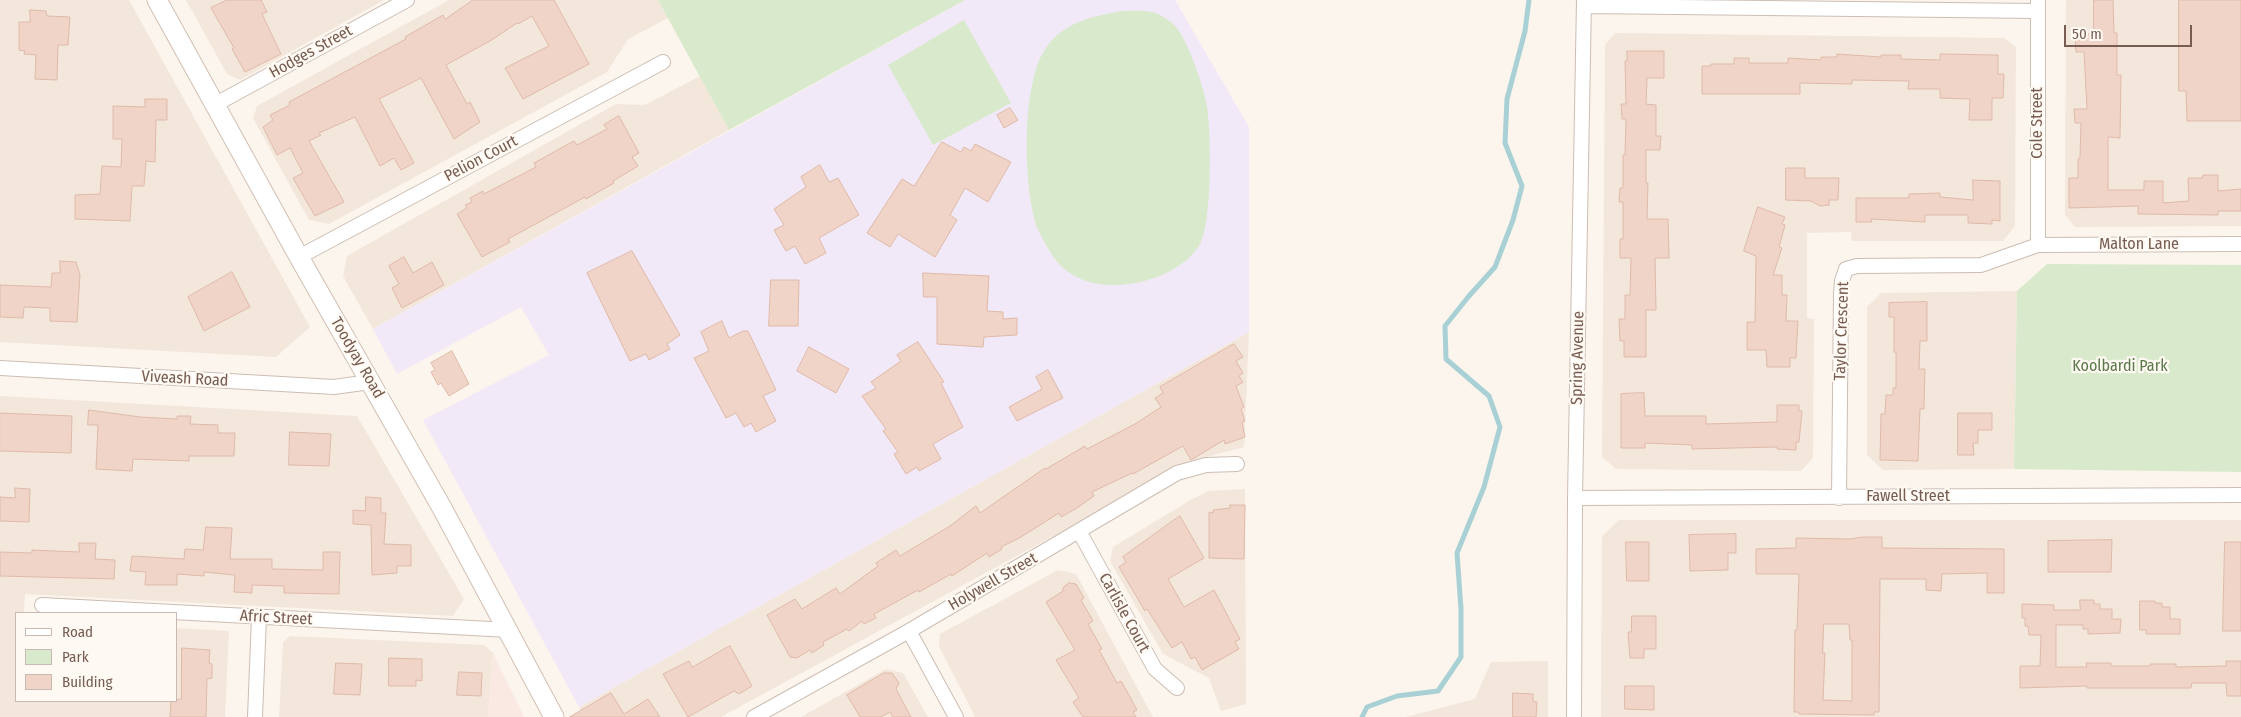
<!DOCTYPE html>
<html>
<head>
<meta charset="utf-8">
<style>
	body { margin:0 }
	#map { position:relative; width:2241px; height:717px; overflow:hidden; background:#fbf5ed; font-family:"Fira Sans Condensed",sans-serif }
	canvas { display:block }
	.legend { position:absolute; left:15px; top:612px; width:162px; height:90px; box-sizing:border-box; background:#fef9f3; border:1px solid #c8bab2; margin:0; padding:6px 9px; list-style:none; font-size:15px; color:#765c51 }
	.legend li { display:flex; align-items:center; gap:10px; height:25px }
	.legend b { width:25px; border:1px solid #c8bab2 }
	.scale { position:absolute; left:2064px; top:25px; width:128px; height:22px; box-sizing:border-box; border:2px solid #765c51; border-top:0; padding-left:6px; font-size:15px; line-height:18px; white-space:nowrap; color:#765c51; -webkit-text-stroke:4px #fef9f3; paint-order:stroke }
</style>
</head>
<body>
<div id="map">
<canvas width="2241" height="717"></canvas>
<ul class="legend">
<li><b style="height:6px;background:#fff"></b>Road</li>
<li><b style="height:14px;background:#d9e9cc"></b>Park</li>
<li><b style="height:14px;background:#efd4c7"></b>Building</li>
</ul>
<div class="scale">50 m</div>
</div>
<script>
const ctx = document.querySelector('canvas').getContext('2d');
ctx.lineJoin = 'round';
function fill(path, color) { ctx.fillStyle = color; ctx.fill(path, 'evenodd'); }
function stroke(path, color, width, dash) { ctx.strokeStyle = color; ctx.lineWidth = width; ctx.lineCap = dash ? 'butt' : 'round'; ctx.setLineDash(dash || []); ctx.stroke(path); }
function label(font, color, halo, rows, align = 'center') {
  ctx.font = font + ' "Fira Sans Condensed",sans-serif'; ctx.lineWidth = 4.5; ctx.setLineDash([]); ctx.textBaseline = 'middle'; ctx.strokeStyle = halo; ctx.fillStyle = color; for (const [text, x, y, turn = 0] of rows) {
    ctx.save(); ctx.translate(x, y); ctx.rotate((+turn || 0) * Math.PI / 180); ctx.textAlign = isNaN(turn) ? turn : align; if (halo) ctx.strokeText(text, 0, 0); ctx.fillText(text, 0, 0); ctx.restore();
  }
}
const residential = new Path2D(`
	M0,0h129l181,327 -34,30 -276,-15z
	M186,0h198l-144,80 -13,-6z
	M449,0h209l10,18 -40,21 -21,33 -278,152 -20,-4 -56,-102 4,-12z
	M2066,0h175v226l-166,1 -10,-12z
	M1615,33l389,5 12,9 -1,179 -12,15h-151l-1,-9 -44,1v85l7,1 -1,139 -12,13 -185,-2 -14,-12 3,-412z
	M700,76l29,54 -356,199 -30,-53 4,-20 269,-152 29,1z
	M2017,291l-3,178 -131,1 -16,-15v-148l14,-14z
	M1249,332l-5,115 -53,14 -470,256h-137l-5,-10z
	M0,396l357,20 107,183 -11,17 -428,-22 -1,19h-8v88h160v-73l53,3 -4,86h-225z
	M1245,489l1,215 -25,7 -12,-33 -46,-24 -53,-93 3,-14 76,-46 19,-10z
	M1619,520h622v197h-640l1,-181z
	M1058,570l18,4 77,143h-178l-36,-71 1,-12z
	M290,636l194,9 9,8 -5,64h-209l4,-75z
	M1548,661v56h-142l69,-18 16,-37z
	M886,669l17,4 25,44h-127z`);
const commercial = new Path2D(`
	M493,653l31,64h-36z`);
const education = new Path2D(`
	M965,0h210l74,127v205l-670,375 -156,-287 126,-65 -28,-48 -124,67 -24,-45z`);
const green = new Path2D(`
	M658,0h307l-236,130z
	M1122,11c22,0 32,-3 50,12 14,10 32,65 35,83 4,27 6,118 -8,140 -18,26 -52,38 -83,39 -22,1 -43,-6 -58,-22 -7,-9 -17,-26 -21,-36 -14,-39 -16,-145 9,-179 17,-26 48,-32 76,-37z
	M964,20l47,83 -78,42 -45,-80z
	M2047,264l194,1v207l-227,-3 3,-178z`);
const stream = new Path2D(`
	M1362,717l5,-10 30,-11 41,-5 23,-34v-48l-4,-56 27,-66 16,-60 -11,-31 -43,-37 -1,-33 24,-30 26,-29 18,-47 9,-34 -17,-43 2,-44 18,-68 4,-31`);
const building = new Path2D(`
	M227,0h34l6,12 -5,2 19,40 -36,18 -13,-23 2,-1 -23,-40z
	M473,0h81l35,64 -66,35 -18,-31 44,-22 -17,-30 -14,8 -1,-1 -27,18 -44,24 21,39 3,-2 10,20 -26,17 -33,-61 -42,21 35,64 -13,7 -7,-12 -14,8 -25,-49 -36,16 2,2 -12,6 35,61 -29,14 -22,-38 10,-5 -13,-25 -13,7 -14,-28 10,-7 -3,-5 20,-10 -1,-3 117,-63 -1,-2 38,-22 2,4z
	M2094,0h19l1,33h3v42h4l-1,63 -12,-1v53h36v-9h19v22l26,-2 -1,-23h14l1,-3h15v16l23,-2v22h-23v4l-77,-1h-3v-8l-69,2v-30h9v-19l2,-1 1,-35h-6l-1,-14h13l-3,-57h-8l-1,-18h18z
	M2179,0h62v121h-54l-1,-30h-7z
	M30,10l16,1 1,5 23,1 -2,28h-10l-1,35 -22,-1 1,-24 -12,-1 1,-3 -6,-1v-28h11z
	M1627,51h37v27h-17l-1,26 10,1v31h5l-1,14h-14v33h2l-1,36h21l1,39h-14l1,52h-10v47h-22v-16h-4l-1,-22h6v-24h5l1,-37h-11v-19h3v-37h-4l1,-14h3v-33h2l1,-36h-4l-1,-15h5l-1,-43h2z
	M1837,54l44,3v-2h20v4l39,1v-6l58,1v19h6l-1,24h-11v22h-23l1,-21 -30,-1v-9h-32l1,-8 -57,-1v4l-52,-1v11h-98v-28h9v-2h23v-6h15v5h39v-5l33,2v-3h16z
	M145,99h22v21h-11l-1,42 -9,-1 -2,25h-12l-2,35 -55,-2v-24l25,-1 2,-28 19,1 1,-28h-9v-33l32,1z
	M1010,108l8,12 -14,8 -7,-13z
	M619,116l20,37 -7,4 6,9 -25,15 1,2 -28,16 -1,-2 -77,42 2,3 -28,15 -25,-43 10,-6 -2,-3 7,-3 -2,-4 13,-7 1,3 52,-27 -2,-4 40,-22 3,4 30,-16 -3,-4z
	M942,142l19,10 3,-5 7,4 4,-7 36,18 -23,40 -23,-14 -15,27 7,5 -22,37 -37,-23 -8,13 -23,-14 35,-54 12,7z
	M820,165l9,17 9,-4 21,37 -40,23 7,15 -21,11 -10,-18 -9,5 -12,-21 10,-5 -10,-16 32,-22 -5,-10z
	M1786,168h19v10h34l-1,22h-9v5l-9,1 -9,-5 -25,-1z
	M1973,180l27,1v40l-8,-1v4l-24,-1v-8h-43v7l-54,-3 1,3h-16v-24h53v-4l31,-1v4l33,3z
	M1758,207l27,10 -3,7 3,1 -6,22 3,1 -9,27h9v20h5l-1,26h12l-2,37h-6v9h-23l-1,-17h-19v-28h8l1,-66 -12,-5z
	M632,251l48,84 -13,9 3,5 -21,11 -3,-6 -16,7 -43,-88z
	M404,257l9,16 19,-11 12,23 -42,23 -10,-20 7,-4 -10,-18z
	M60,261l16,1 4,13 -3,47 -27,-1v-13l-26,-1 -1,11 -23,-1v-32l51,2 1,-14h8z
	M232,272l18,35 -46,24 -16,-34z
	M923,273l66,3 -2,35 16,1v7l14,-1v17l-33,2 -1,10 -46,-3v-47h-13z
	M771,280h28l-1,46h-29z
	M1927,302v39h-7l-1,28h6l-1,40h-4l-2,52 -38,-1 1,-46h4l1,-19h7v-7h3v-36h-2v-35h-5v-14z
	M722,321l7,17 14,-7h5l28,59 -13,6 13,25 -20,11 -5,-9 -7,4 -8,-14 -10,5 -32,-60 15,-7 -8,-19z
	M918,342l26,40 -3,1 22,44 -30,17 8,15 -22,12 -2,-4 -11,7 -12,-20 4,-2 -15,-21 3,-2 -24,-33 14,-8 -5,-6 30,-21 -4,-6z
	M1234,344l9,13 -7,4 7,12 -4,3 4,6 -7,4 8,21 -3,2 4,12 -3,1 3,15 -20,7 -1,-4 -33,20 -8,-14 -50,28 -1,-1 -40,19 2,4 -17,12 -16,9 -2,-4 -38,24 -20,10 1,2 -13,8 -2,-4 -35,23 -1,-2 -32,18 -1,-2 -44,24 2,4 -12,6 -2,-3 -13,10 -2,-2 -24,13 1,3 -12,8 -2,-3 -13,8 -7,-1 -23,-42 28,-16 7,10 34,-21 4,6 38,-28 -2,-3 20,-13 4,6 50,-30 26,-20 4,7 65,-45 1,1 39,-23 2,3 48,-25 26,-17 -6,-9 8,-5 -3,-6z
	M809,347l40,22 -13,24 -39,-22z
	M452,351l17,33 -20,12 -8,-13 -3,2 -7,-13 4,-2 -4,-7z
	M1048,370l15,28 -46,23 -8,-14 33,-18 -6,-12z
	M1644,393l1,23h61v8l71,-2v-17h22v6h3l-3,31h-3v8l-19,-1v-2l-85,2v-4l-47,-2v5h-24v-54z
	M89,410l51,7 37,2v-3h14l-1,8 28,1v8h17l-1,23h-45v5l-56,-2 -1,12 -36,-2 2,-44h-10z
	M0,413l72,3 -1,37 -71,-2z
	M1958,413h34v17h-14v13h-5l1,12h-16z
	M290,432l41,2 -2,32 -40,-1z
	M15,488l15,1 -1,33 -29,-1v-24l15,1z
	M366,497l15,1v15h5l-2,31 27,1v21h-14v7l-25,2 -1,-50 -18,-1v-14l12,1z
	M1230,505h15l-1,54 -35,-1v-46l4,1v-3l17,-2z
	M1180,516l24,42 -36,21 16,28 30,-17 26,49 -5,3 4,7 -37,21 -7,-13 -4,2 -9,-17 -10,6 -25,-39 -2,2 -26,-44 7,-5 -3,-5z
	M206,527l26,1 -2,31h42v10l51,1v-18h17l-1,42 -55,-1v-7l-32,-1v8l-18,-1 1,-17 -31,-3v4l-27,-2v11h-32l1,-13 -16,-1 2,-15 52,3 1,-10 18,1z
	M1736,534v19h-8v17l-38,1 -1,-36z
	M1863,537h19v11l122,1v44h-17v-20l-45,1 -1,17 -15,-1v-11h-46l-1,133h-5v3l-75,-1v-2h-5l1,-82h2l2,-56h-43v-25l40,-1v-10l54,1zM1824,624h25l1,16h2v61l-29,-1 2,-47h-2z
	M2112,540l-1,32h-63v-31z
	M1626,542h23v39h-22z
	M2225,542h16v89h-18z
	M79,543h17l-1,16 20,1 -1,19 -114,-3v-24l32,1v-3l47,2z
	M1069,583l7,1 8,14 -3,2 12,21 -5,3 14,25 -3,1 18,33 4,-2 8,14 8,15 -4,2 3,5h-53l-10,-15 6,-4 -23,-38 19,-10 -29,-48 17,-11v-3z
	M2080,600h14v4h6v5h12v10h9l-1,14 -32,1v-5h-5v-4h-27v42h31l-1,-4h25v3h39v-2h26v3l50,-1v-5h15v35h-14l-1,-13h-34l-1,5h-104v-2l-67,2v-22h20l1,-31h-12l-1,-9h-3v-8h-3v-14l32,1v5h26z
	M2140,601h15v2h7v4h8v12h10v15h-34v-4h-6z
	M1632,616h24v33h-12v9h-14l-2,-26h3z
	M730,646l22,40 -13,8 -5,-3 -46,26 -25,-43 26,-13 3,6z
	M182,648l28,2 -1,13 3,1v14l-5,1 -1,38h-36l1,-16 10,-2z
	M389,658l33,1v22l-6,-1v6h-27z
	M336,663l26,1 -2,31 -26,-1z
	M459,672l23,1 -1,23 -24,-1z
	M884,673h8l7,10 -3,6 15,28h-18l-3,-5 -9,5h-21l-13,-22z
	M1625,686h29v24l-29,-1z
	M611,693l13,21 24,-15 12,18h-90z
	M1513,693l20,1v7l4,1 -1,15h-23z`);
const street = new Path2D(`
	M1584,6l454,5
	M216,104l191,-104
	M2038,245v-245
	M299,257l364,-195
	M0,368l334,19 36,-5
	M1575,498l666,-3
	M1839,498l2,-204 1,-13 4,-12 11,-3 124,-1 57,-20 203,-1
	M1079,531l76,138 22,19
	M42,605l467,25
	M909,631l47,86
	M255,717l4,-100
	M754,717l155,-86 268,-158 29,-8 31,-1
	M1574,717l1,-219 9,-498`);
const secondary = new Path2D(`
	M157,0l142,257 143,251 112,209`);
const streetNames = [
	["Hodges Street",311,52,-29],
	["Cole Street",2038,123,-90],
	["Pelion Court",481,159,-28],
	["Malton Lane",2139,245],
	["Taylor Crescent",1842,331,-88],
	["Toodyay Road",357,358,60],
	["Spring Avenue",1578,358,-89],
	["Viveash Road",185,379,3],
	["Fawell Street",1908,497],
	["Holywell Street",993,582,-30],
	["Carlisle Court",1124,613,61],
	["Afric Street",276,618,3]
];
const parkNames = [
	["Koolbardi Park",2120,367]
];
fill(residential, '#f3e7dc');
fill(commercial, '#fae8e2');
fill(education, '#f2e9f8');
fill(green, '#d9e9cc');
stroke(stream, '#a9d1d5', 5);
fill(building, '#efd4c7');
stroke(building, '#e0baa8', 1);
stroke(street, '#cdbdb3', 16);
stroke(secondary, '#d3bfb3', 21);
stroke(street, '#fff', 14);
stroke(secondary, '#fff', 19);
label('16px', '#765c51', '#fef9f3', streetNames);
label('16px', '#5b7a4a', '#fef9f3', parkNames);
</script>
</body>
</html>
